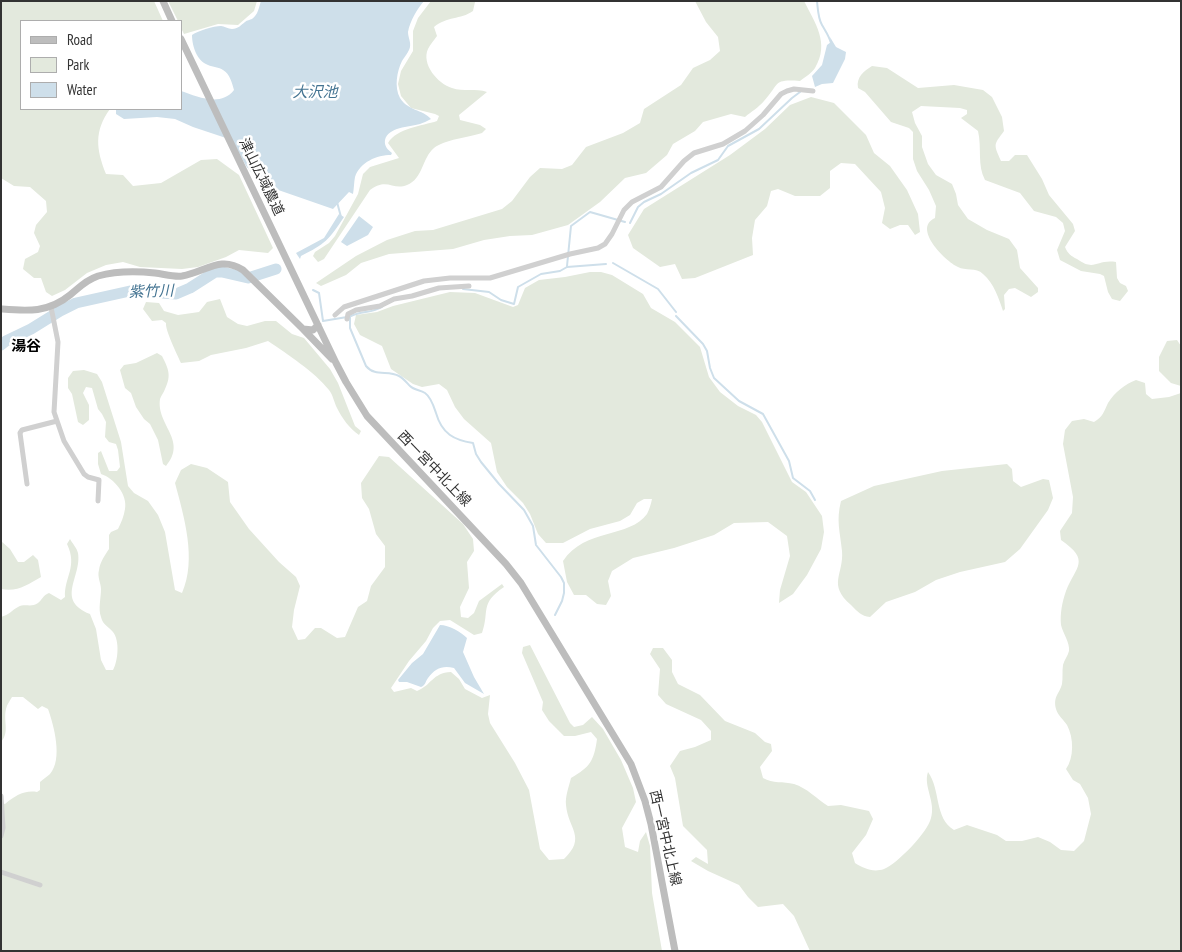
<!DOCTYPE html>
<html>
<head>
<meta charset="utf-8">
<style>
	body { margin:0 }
	#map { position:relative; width:1182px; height:952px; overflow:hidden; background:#fff; font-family:"PT Sans Narrow",sans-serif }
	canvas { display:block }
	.frame { position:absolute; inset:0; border:2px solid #333; pointer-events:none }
	.legend { position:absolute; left:20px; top:20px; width:162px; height:90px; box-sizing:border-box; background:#fff; border:1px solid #adadad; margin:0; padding:6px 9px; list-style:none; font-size:15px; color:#333 }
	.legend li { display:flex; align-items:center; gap:10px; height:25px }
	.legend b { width:25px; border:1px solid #adadad }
</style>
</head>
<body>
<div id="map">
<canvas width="1182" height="952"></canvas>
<div class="frame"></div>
<ul class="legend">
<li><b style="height:6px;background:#bdbdbd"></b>Road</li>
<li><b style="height:14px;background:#e3e9dd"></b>Park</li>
<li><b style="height:14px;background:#cedfea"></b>Water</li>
</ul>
</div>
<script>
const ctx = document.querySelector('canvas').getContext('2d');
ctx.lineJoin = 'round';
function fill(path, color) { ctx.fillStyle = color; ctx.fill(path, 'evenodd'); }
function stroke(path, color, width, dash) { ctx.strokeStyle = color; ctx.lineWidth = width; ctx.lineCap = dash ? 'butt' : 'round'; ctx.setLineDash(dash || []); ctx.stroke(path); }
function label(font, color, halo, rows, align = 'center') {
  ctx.font = font + ' "PT Sans Narrow","Noto Sans JP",sans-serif'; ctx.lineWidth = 5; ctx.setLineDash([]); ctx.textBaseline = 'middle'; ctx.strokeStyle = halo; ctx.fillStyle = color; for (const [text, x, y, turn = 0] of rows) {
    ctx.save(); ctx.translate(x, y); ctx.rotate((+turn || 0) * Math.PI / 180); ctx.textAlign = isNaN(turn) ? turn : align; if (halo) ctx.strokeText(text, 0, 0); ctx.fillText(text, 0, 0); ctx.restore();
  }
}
const green = new Path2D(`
	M1,1h153l9,20h-142v88h89c-16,22 -14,40 -4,65l17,1 10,11 28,-3 40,-23 16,-1 22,16 34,73 -5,5 -29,-3 -13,7 -28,10 -16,2 -42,-2 -17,-5 -17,3 -19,8 -22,17 -13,6 -6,-4 -5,-14h-7l-11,-9 2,-10 13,-7 2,-6 -6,-13 2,-8 11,-13 -1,-11 -16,-14 -16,-1 -13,-8z
	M168,1h89l-3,10 -16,14 -20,-1 -34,10 -3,-6v-7h-3z
	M431,1l44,1 -2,9c-13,9 -26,5 -39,16l3,9c-3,4 -7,9 -9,13 -7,15 10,35 24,39 11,4 24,0 35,4l-28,23 1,5 20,5 6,4 -4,4c-13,4 -38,7 -48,15 -12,10 -11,31 -27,37 -14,6 -20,-8 -37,5l-46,69 -6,3 -5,-6 2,-4 14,-9 6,-7 23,-42 5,-20 7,-7 29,-9 -11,-15c9,-15 34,-17 49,-22l2,-5 -4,-2 -24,-6 -10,-12 -3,-12 3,-13 12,-20v-20l5,-13z
	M695,1h109c11,22 26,42 11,67 -3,5 -10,9 -15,13 -28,-2 -20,3 -36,20 -5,6 -13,11 -19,16l-14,-3 -28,8 -8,9 -22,13 -6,11 -21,18 -21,5 -25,24 -32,23 -36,10 -22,1 -26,4 -31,9 -64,5 -28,9 -15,12 -25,11 -5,-3 40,-27 31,-16 28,-9 18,-1 69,-21 10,-8 18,-24 10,-9 22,1 10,-4 14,-18 37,-14 17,-10 4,-14 37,-24 12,-17 17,-8 10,-9 -2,-14 -12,-15z
	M872,66l15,2 31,20 36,-3 29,5 9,7 10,20 2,14c-10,14 -11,12 -3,30h8l6,-6h12l15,24 7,16 24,29 2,7 -10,16c3,7 6,9 12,12 18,13 19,0 39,3l1,16 3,5 6,3 2,5 -8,10 -8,-2 -4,-7 -4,-16 -4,-2 -19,-3 -21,-11 -3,-10 8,-19 -2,-8 -7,-6 -22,-6 -14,-18 -35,-13c-8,-15 -3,-32 -7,-49l-17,-13 6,-4v-4l-7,-2 -39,-2 -9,6 3,11 7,13v11l6,17 8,11 16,9 4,10 2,11 10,14 19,11 22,9 8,11 3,18 18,20v4l-7,5 -16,-9 -6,1 -5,6 1,14 -2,2c-4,-12 -9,-28 -20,-37 -7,-7 -18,-3 -25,-7 -13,-6 -46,-39 -23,-49l1,-12 -7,-16 -12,-19 -4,-12v-27l-4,-4 -18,-6 -26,-30 -7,-4c-2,-11 6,-17 14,-22z
	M811,97l23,6 32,32 8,18 16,13 17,24 11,24 2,18 -5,3 -7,-10h-8l-10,4 -8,-6 3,-15 -4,-16 -26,-28 -14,-1 -11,8v17l-10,8h-25l-17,-7 -7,2 -4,15 -12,14 -3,18 1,17 -58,23 -13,1 -7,-15 -15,3 -27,-19 -5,-13 16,-26 86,-54 35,-26 25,-24z
	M590,272h11l11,3 31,19 8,14 24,14 25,25 9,30 11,15 18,14 18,9 6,7 30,60 14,10 16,24 2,16 -3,17 -14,26 -14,19 -14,9 1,-13 10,-34 -3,-20 -19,-14 -34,1 -20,12 -40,13 -41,10 -21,13 -4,10 3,15 -5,9 -9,-1 -11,-9h-12l-7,-13 -4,-21c22,-33 67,-23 84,-47 2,-4 4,-10 5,-15h-8l-7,4 -7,12 -10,6 -30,8 -27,14h-17l-8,-9 -8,-20 -7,-11 -16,-16 -10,-15 -6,-29 -27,-24 -9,-12 -8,-17 -8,-6 -17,3 -9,-3 -22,-15 -9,-23 -22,-11 -6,-11 2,-9 21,-3 16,-6 57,-14 25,1 38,14 5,-2 7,-17 14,-8 26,-3z
	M220,299l7,18 11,7 9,2 18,-5h11l16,13 12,4 26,31 8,14 17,43 6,5 -2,4c-10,-7 -17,-17 -22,-27 -3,-6 -4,-13 -8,-18 -14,-18 -42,-36 -61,-49l-22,7 -35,7 -12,6 -18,2c-4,-9 -16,-33 -15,-40l-4,-3 -10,1 -9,-12 3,-7 13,1 5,8 14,4 21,-3 8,-10z
	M1177,340l4,6v40l-10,-3 -12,-12v-14l8,-16z
	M157,353l5,3c6,12 10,19 3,33 -1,3 -4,7 -5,10 -4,26 28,41 6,67l-3,-2 -5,-24 -8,-16 -6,-5 -8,-12 -5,-14 -6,-5 -5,-18 4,-5 12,-2z
	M84,370l13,4 5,8 19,60 7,44 6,7 14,8 10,14 7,17 10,58 7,3c15,-34 2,-76 -7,-110l6,-13 10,-6 16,4 21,14 2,20 19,27 30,33 17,15 4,9 -6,24 -2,17 6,13 7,-1 10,-11h6l16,10 8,-1 13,-30 9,-6 4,-15 14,-19v-21l-9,-12 -7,-25 -7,-11 -1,-15 18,-27 10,1 74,67 10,15 1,12 -7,11 2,26 -9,19 1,10 7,1 6,-5 5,-12 23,-17 2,3c-25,17 -14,24 -22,46l-8,2 -24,-15 -10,1 -7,7 -7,13 -17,20 -18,27 3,4 17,-4 6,3c15,-6 15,-18 34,-19l8,7 6,10 17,9 8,-3 -2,19 2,9 25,40 14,27 11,59 9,11 15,-1c23,-22 4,-30 2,-54 -1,-8 3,-19 5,-27 19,-11 23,-17 26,-39l-6,-7 -16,4h-11l-15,-15 -7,-11 1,-8 -21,-49 1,-6 7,-2 40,78 4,4 9,-2 9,-8 11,12 18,31 12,28 3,14 -14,26 3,19 13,5 2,-11 6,-9 4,14 2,47 10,58h-661v-148l4,1c10,-8 19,-14 32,-12l3,-2v-8c3,-3 7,-5 10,-8 13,-15 4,-48 -2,-65l-6,-3 -4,3 -15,-12h-11c-2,4 -5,7 -6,12 -3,12 4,23 -5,33v-125c8,-2 11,-7 17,-10 7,-4 13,1 20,-4 4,-3 5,-8 11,-10l12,7 4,-3c-1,-20 13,-30 2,-53l3,-5c2,4 7,9 8,14 4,24 -23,47 12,61l6,15 5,31 5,10h7c5,-9 7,-29 0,-38 -5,-6 -10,-7 -12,-15 -3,-8 0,-19 0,-28 0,-6 -4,-12 -2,-19 1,-8 6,-15 10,-21v-14l2,-3 7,-3c3,-6 6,-13 7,-20 3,-14 -11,-31 -24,-35l-3,-10v-11l3,-2 8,20h8l3,-4 -2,-17 -2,-6 -7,-2 -4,-5 1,-15 -4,-8 -4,-5 -6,-21 -6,-1 -3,6 6,12v15l-6,5 -5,-3 -6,-28 -4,-6v-10l5,-7z
	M1136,380l9,3 1,11 6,5 17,-2 12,-4v558h-371l-16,-35 -11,-12 -25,3 -10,-10 -9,-12 -31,-14 -17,-10 5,-4 12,7 -1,-14 -24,-24 -8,-48 -5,-12 10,-15 15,-4 16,-7v-9l-10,-11 -35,-16 -8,-9 2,-26 -10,-15 3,-6h10l9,12v12l6,12 22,11 25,26 30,12 10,9 6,2 1,7 -12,16 3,11c10,6 20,3 31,6 13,4 23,15 34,22l13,-1 28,6 4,8 -7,16 -14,18 3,10c8,5 18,10 29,6 13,-5 44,-37 47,-51 5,-16 -8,-32 -3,-46 13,18 6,46 26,58l13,-5 30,10 9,6h16l16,-4 12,5 11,8 13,1 10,-10 7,-27 -3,-16 -8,-14 -7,-4 -7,-11c8,-11 8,-31 1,-44 -3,-5 -9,-9 -11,-16 -3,-13 3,-14 6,-25 1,-6 0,-13 1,-19 1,-5 5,-9 6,-14 1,-9 -6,-17 -8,-26 -1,-11 1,-23 5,-34 10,-25 25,-30 -5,-51l-1,-9 12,-18 1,-16 -10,-53 2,-14 7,-9 12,-2 10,3c9,-5 10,-11 14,-19 7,-11 17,-19 28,-23z
	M1007,464l5,5 1,12 8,6 22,-8 6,1 4,18 -5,12 -28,39 -15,13 -45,10 -24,8 -21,12 -29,10 -16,15c-9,-1 -12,-5 -19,-12 -24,-21 -7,-30 -9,-54 -2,-20 -6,-30 -1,-50l33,-15 68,-15z
	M1,541l9,8 8,13h6l9,-7 5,5 3,17c-14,8 -23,15 -40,12z`);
const water = new Path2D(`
	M261,1h163c-7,8 -14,20 -16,31 0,5 3,10 2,15 -1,5 -5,9 -8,14 -5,10 -8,26 -2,37 8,13 22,11 31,21 -4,2 -8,4 -11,5 -11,3 -32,3 -35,16 -1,6 3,10 7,13l-1,2c-14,0 -31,7 -36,22 -1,5 -1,11 -2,17l-4,-2 -16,17 -72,-25 -15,-18 -14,-26 -39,-13 -18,-8 -18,-2 -33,2 -8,-5v-5h65v-18c17,6 40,16 53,-1 -2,-7 -4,-16 -11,-20 -4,-3 -10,-3 -15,-5 -11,-4 -16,-19 -16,-30 5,-4 22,-9 29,-9 3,0 7,3 11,3 6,0 9,-4 13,-7 2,-2 5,-2 7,-3 6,-4 7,-12 9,-18z
	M830,37l6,10 10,5 -1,7 -12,24 -11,1 -7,3 -3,-11 10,-11 5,-20 4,-3z
	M339,214l5,3c-15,23 -19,27 -43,39l-1,3 -4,-6 28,-15z
	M359,216l14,11 -5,8 -21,11 -6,-4z
	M440,625c9,0 21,7 27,13l-4,14 11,25 10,17 -19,-11 -11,-15c-11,-3 -19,0 -26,10 -3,4 -2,7 -7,9l-14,-5h-8l-1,-2 14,-17 11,-9z`);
const stream = new Path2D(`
	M817,1c1,9 1,17 5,24 4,7 7,11 9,18
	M337,202l4,15
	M630,223l8,-16 6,-5 17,-8 30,-21 27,-13 10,-14 31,-17 33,-31 8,-6
	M613,263l45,26 18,23
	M567,266l4,-40 19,-14 35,10
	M463,289l26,3 12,8 13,4 4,-17 23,-13 19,-3 7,-4 39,-3
	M313,290l6,3 4,28 24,-4
	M351,316c11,-5 21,-3 31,-9
	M676,316l27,28 4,7 3,17 4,10 25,23 24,13 26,47 4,17 17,13 5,9
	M350,317v11l16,38c9,11 22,4 33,10 4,2 8,7 11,10 4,4 10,4 15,7 6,4 9,14 11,20 6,21 18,27 37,30l3,11 5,8 18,22 25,26 9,16 3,19 25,32 3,6v10l-2,8 -7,14`);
const river = new Path2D(`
	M1,345l5,-4 25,-12 29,-18 16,-8 54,-12 46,3 14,-6 25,-16h7l26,6 28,-9`);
const street = new Path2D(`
	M51,307l7,35 -4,70 10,29 20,33 4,3 11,3 -1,21
	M335,315l9,-8 80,-26 26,-3h40l80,-24 28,-6 7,-4 7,-10 12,-24 8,-8 29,-15 23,-26 10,-8 29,-9 22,-13 18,-16 18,-21 6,-3 7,-2 19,2
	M347,319l1,-5 8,-4 24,-4 14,-7 18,-3 27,-8 30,-2
	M27,484l-7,-51 2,-3 35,-9
	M1,796l2,32 -2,8
	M1,872l39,13`);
const secondary = new Path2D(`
	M163,1l9,20
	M181,39l155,324 10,19 21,34 139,148 15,19 110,181 14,37 6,23 24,127
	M1,309c26,2 47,4 69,-14 10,-8 16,-15 28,-19 18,-5 39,-5 57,-3 9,1 18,4 27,3 24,-4 38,-21 61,-6l60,59 10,1 5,-5
	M303,329l29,30`);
const streetNames = [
	["津山広域農道",261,177,64],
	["西一宮中北上線",434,469,46],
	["西一宮中北上線",665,838,77]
];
const waterNames = [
	["大沢池",315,93],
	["紫竹川",151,292,-2]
];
const neighbourhoodNames = [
	["湯谷",26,347]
];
fill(green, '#e3e9dd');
fill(water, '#cedfea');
stroke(stream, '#cedfea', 2);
stroke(river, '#cedfea', 11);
stroke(street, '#d0d0d0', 5);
stroke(secondary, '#bdbdbd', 7);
label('14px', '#333', '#fff', streetNames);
label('italic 15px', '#447492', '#fff', waterNames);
label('bold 15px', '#000', '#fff', neighbourhoodNames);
</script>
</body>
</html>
